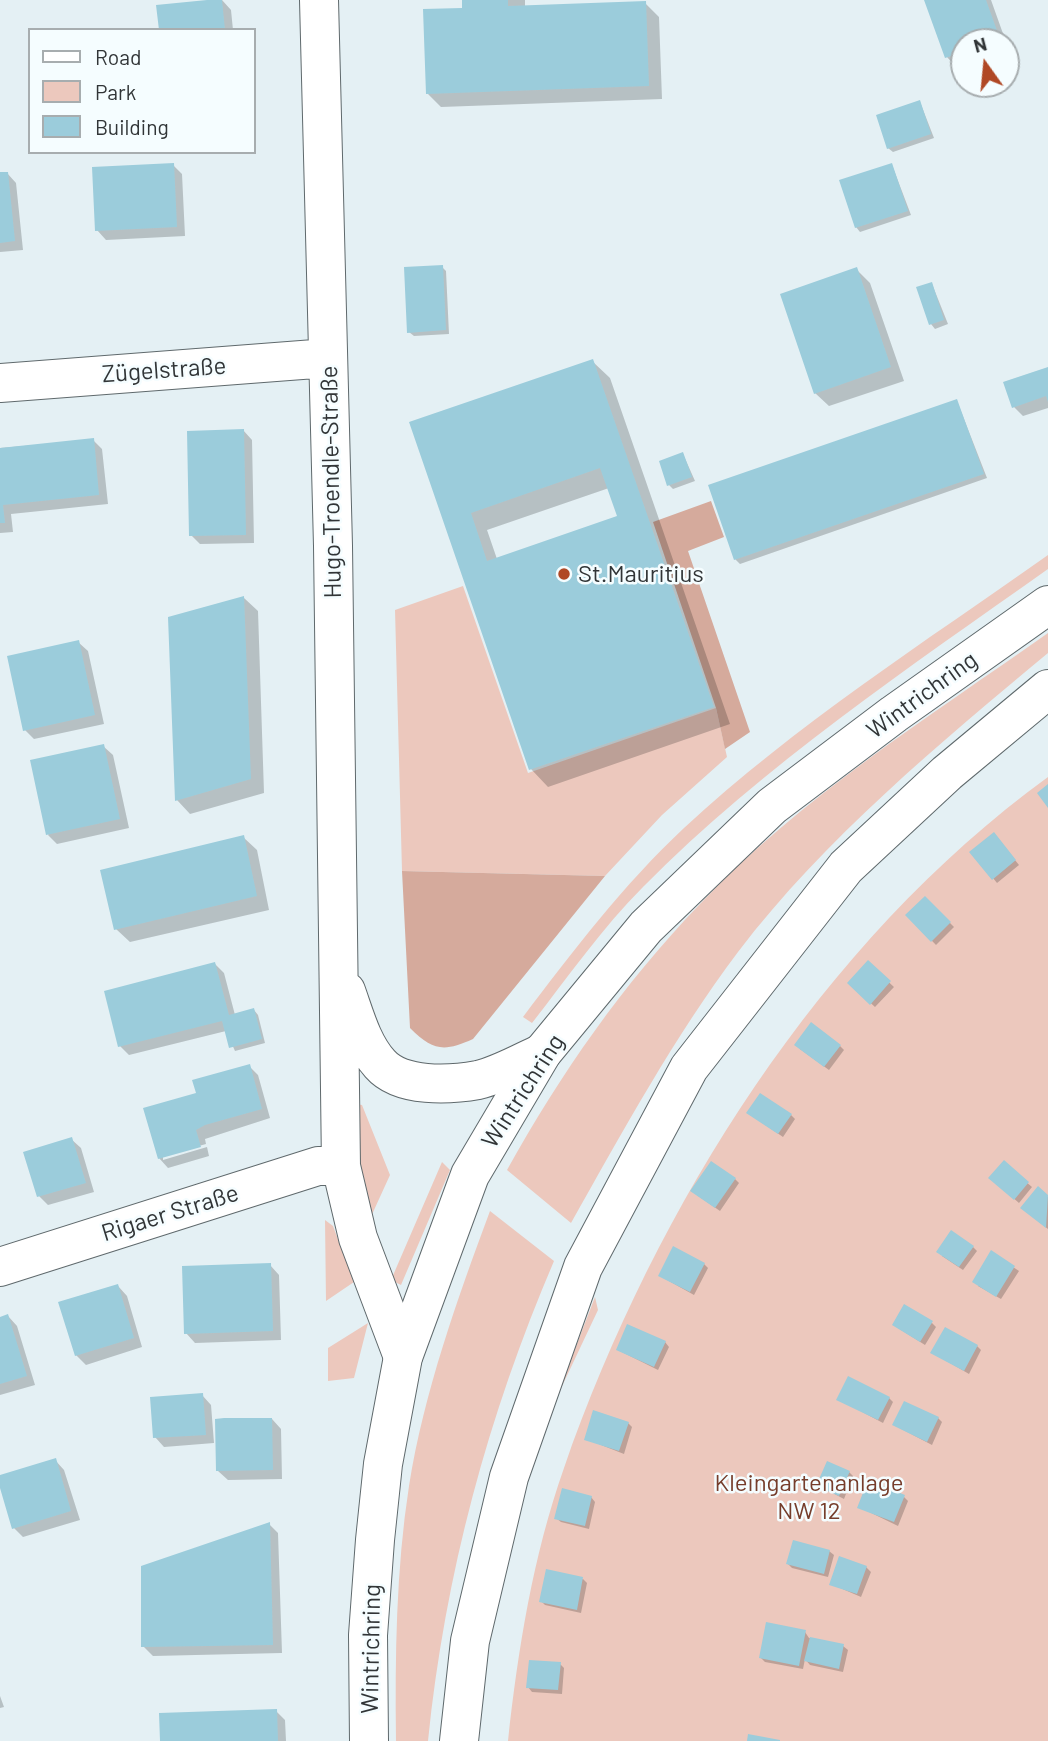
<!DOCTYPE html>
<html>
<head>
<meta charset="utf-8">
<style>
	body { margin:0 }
	#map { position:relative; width:1048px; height:1741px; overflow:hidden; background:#e4f0f4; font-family:Barlow,sans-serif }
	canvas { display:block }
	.legend { position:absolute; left:28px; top:28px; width:228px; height:126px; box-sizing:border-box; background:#f5fdff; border:2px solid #a7adaf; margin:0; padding:9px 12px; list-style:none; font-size:21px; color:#313537 }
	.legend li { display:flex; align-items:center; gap:14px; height:35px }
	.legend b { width:35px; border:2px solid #a7adaf }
	.north { position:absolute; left:950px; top:28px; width:70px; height:70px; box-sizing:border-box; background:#f5fdff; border:2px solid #a7adaf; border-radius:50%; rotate:345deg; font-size:19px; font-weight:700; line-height:28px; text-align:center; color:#313537 }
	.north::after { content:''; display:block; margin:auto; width:24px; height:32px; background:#b04825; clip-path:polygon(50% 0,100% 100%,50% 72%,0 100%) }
</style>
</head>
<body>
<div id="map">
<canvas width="1048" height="1741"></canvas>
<ul class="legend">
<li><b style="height:9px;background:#fff"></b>Road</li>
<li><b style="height:19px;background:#ecc8bd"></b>Park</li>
<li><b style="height:19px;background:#9bccdb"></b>Building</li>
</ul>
<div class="north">N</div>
</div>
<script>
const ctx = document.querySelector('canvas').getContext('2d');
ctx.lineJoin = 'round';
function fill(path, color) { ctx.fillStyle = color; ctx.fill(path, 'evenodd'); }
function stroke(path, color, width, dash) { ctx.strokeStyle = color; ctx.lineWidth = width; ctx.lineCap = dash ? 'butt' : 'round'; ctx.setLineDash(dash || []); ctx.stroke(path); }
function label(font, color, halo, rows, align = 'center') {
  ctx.font = font + ' Barlow,sans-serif'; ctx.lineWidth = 5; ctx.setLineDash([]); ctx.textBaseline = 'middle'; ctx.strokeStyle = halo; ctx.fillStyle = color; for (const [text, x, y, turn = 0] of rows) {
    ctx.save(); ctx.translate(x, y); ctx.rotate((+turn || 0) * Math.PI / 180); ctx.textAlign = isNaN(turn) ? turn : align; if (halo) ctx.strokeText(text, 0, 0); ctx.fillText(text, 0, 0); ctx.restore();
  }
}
const green = new Path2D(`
	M1048,555v14c-141,100 -283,195 -405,318 -41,41 -75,90 -111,136l-9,-6c50,-66 101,-133 161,-189 111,-103 241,-186 364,-273z
	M463,586l65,187 188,-65 11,49 -65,58 -57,61 -203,-5 -7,-261z
	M1048,633v20c-109,91 -223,185 -310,299 -64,85 -115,179 -167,271l-64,-53c54,-97 116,-186 193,-266 100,-106 229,-187 348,-271z
	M1048,777v964h-540c10,-92 25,-185 56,-273 92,-263 257,-526 484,-691z
	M355,1104l7,1 28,70 -21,46 -8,-31z
	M442,1162l8,8 -49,115 -10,-5z
	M490,1211l64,50c-66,154 -109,313 -126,480h-32c-1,-85 0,-171 13,-255 15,-94 48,-186 81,-275z
	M325,1220l8,6 21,56 -28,19z
	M595,1297l3,13 -43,91z
	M368,1323l-14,55 -26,3v-33z`);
const forest = new Path2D(`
	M711,501l13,36 -36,14 62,181 -25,17 -9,-41 -63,-186z
	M402,871l203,5 -132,163c-29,13 -40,12 -63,-11z`);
const shadow = new Path2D(`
	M222,0l9,10 2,20h-72z
	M464,0h61v7l120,-4 14,14 3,82 -221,8 -13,-13 39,-84z
	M926,0h65l15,42h-42v22l-8,3 -9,-10z
	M920,102l14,36 -41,14 -5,-4z
	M173,165l9,9 3,62 -79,4 -9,-10z
	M892,165l19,50 -51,17 -4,-5z
	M7,173l9,10 7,67 -23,2v-78z
	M442,267l4,4 3,63 -35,2 -5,-4z
	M856,269l14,14 34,98 -75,25 -14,-13z
	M932,284l16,40 -13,5 -4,-5z
	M592,361l18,17 120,346 -182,63 -17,-18 -120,-346zM609,488l10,29 -122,42 -10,-29z
	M1048,369v39l-25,8 -9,-9z
	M957,401l30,77 -247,86 -5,-5z
	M243,430l9,10 2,103 -54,1 -9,-9z
	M93,440l9,9 6,55 -97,10 2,18 -13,1v-85z
	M683,454l12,27 -22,8 -4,-4z
	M244,598l14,13 6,182 -74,21 -13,-14z
	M78,642l10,9 16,73 -70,15 -9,-9z
	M103,746l10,9 16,73 -72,16 -9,-9z
	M243,837l14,13 12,60 -139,32 -14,-13z
	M998,839l21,26 -22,18 -4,-5z
	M925,898l29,29 -18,18 -29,-30z
	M868,963l26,24 -19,20 -26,-24z
	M215,964l9,9 11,42 19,-5 4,5 7,28 -30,8 -9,-20 -97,24 -9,-9z
	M840,1046l4,4 -15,20 -29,-21z
	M249,1066l9,9 12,43 -65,21 1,5 -43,12v4l44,-13 2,9 -41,12 -9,-10 39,-64z
	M748,1113l43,2 4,4 -12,18z
	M71,1139l10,9 13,44 -46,13 -9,-9z
	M1004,1163l28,24 -13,16 -24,-21z
	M735,1179l4,4 -19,28 -23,-16z
	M1038,1189l10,8v32l-21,-17z
	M973,1247l4,4 -14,19 -21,-14z
	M992,1253l27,18 -18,28 -23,-13z
	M704,1264l4,4 -14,27 -34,-19z
	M270,1265l9,10 2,65 -86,3 -9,-10z
	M118,1286l9,10 15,51 -56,18 -10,-10z
	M8,1316l9,10 18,59 -35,10v-76z
	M932,1323l4,4 -11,18 -27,-17z
	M665,1342l4,5 -11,23 -40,-20z
	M977,1346l4,4 -12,24 -36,-21z
	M202,1395l9,10 3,38 -50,4 -9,-10z
	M889,1398l4,4 -10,21 -45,-24z
	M938,1418l4,4 -10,23 -38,-20z
	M272,1419l9,10 1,50 -54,1 -10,-9z
	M628,1423l4,4 -8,27 -38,-15z
	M55,1460l9,10 16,50 -57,17 -9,-9 -14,-51z
	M849,1472l4,4 -9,23 -25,-13z
	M591,1497l4,5 -6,27 -28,-7 -5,-4z
	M904,1497l4,4 -10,25 -39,-19z
	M269,1524l9,9 4,120 -129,3 -10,-10z
	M829,1551l5,4 -6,22 -36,-9 -4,-4z
	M866,1567l5,5 -10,25 -30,-13z
	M583,1579l4,4 -6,30 -36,-8 -4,-4z
	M805,1632l4,6 34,8 5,4 -5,22 -33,-7 -5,-6 -2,10 -38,-7 -5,-5z
	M560,1664l4,4 -2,26 -30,-2 -4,-5z
	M0,1696l4,11 -4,1z
	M276,1711l9,9 1,21h-124z`);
const building = new Path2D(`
	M207,0h15l3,30h-66l-3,-25z
	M462,0h46v6l138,-5 3,85 -223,8 -3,-85 39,-1z
	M924,0h62l14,39 -36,3v10l-19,6z
	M920,100l11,34 -44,15 -11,-34z
	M174,163l3,64 -82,4 -3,-64z
	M892,163l16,48 -53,17 -16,-48z
	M0,172h8l7,69 -15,2z
	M443,265l3,65 -39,3 -3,-66z
	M857,267l34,100 -77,27 -34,-100z
	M932,282l12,38 -15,5 -13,-38z
	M593,359l121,348 -185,63 -120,-348zM600,468l17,48 -130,45 -16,-48z
	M1048,367v35l-2,-6 -34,12 -9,-26z
	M957,399l27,75 -250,86 -26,-75z
	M244,429l2,106 -57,1 -2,-105z
	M94,438l5,57 -96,10 2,18h-5v-75z
	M683,452l9,25 -25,9 -8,-25z
	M244,596l7,183 -76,22 -7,-184z
	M79,640l16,75 -72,16 -16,-75z
	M104,744l16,75 -74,16 -16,-75z
	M1048,784v24l-11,-15z
	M994,832l22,28 -24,20 -23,-28z
	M244,835l13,61 -143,34 -14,-60z
	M925,896l26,26 -20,20 -26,-27z
	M868,960l23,21 -21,24 -23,-22z
	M215,962l14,53 25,-7 8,31 -33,9 -7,-27 -104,26 -14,-56z
	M811,1022l30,23 -17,22 -30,-22z
	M250,1064l12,45 -57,16 -9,5 5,17 -43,12 -15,-51 53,-15 -4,-13z
	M760,1093l32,21 -14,20 -32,-21z
	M72,1137l14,46 -49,14 -14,-45z
	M1004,1160l25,22 -15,18 -26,-22z
	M711,1161l25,17 -21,30 -25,-17z
	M1038,1186l10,9 -2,33 -26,-20z
	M951,1230l23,16 -15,21 -23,-15z
	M673,1246l32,17 -15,29 -32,-16z
	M991,1250l24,16 -19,31 -24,-15z
	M271,1263l2,68 -89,3 -2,-68z
	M118,1284l16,54 -59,18 -17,-54z
	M904,1304l29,17 -13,21 -28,-17z
	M8,1314l19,62 -27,8v-67z
	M627,1324l39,17 -12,26 -38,-17z
	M945,1327l33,18 -14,26 -34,-18z
	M848,1376l42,21 -12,23 -42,-20z
	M203,1393l3,42 -53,3 -3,-41z
	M904,1401l35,16 -12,25 -35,-17z
	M593,1410l36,12 -10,29 -35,-11z
	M224,1418h48l1,52 -57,1 -1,-52z
	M56,1458l15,53 -59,18 -12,-41v-13z
	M827,1461l23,10 -11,25 -23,-10z
	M868,1480l37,15 -11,27 -37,-14z
	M562,1488l30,8 -7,30 -31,-7z
	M270,1522l3,123 -132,2v-81z
	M793,1540l37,10 -6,24 -38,-10z
	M839,1556l28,10 -10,28 -28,-9z
	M546,1569l37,8 -6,33 -38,-8z
	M766,1622l40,8 -7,36 -40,-8z
	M810,1637l34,7 -5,25 -35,-8z
	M529,1660l32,2 -3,28 -32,-2z
	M277,1709l1,32h-118l-1,-28z
	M748,1734l32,6v1h-33z`);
const minor = new Path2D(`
	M319,0l14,546 8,620 17,72 45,119
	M0,383l328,-25
	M346,991c9,25 16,53 34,73 21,24 70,21 98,16 22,-5 44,-18 64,-27
	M0,1267l318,-101h23`);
const major = new Path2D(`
	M369,1741l-1,-106 7,-95 8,-76 20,-107 67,-182 72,-122 104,-126 126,-121 122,-92 154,-109
	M459,1741l11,-100 39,-164 74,-210 106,-199 157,-201 101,-94 101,-84`);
const markers = [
	[564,574,7,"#b04825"]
];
const streetNames = [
	["Zügelstraße",164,370,-4],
	["Hugo-Troendle-Straße",331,482,-91],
	["Wintrichring",922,695,-36],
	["Wintrichring",523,1091,-57],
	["Rigaer Straße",170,1213,-17],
	["Wintrichring",371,1649,-89]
];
const poiNames = [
	["St.Mauritius",578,574]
];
const parkNames = [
	["Kleingartenanlage",809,1483],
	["NW 12",809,1511]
];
fill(green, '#ecc8bd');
fill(forest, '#d5aa9c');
fill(shadow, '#0003');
fill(building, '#9bccdb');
stroke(minor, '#5f696c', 40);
stroke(major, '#5f696c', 40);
stroke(minor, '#fff', 38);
stroke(major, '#fff', 38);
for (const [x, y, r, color] of markers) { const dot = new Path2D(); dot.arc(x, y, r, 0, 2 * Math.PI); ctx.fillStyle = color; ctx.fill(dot); stroke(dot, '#f5fdff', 2.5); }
label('24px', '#313537', '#f5fdff', streetNames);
label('24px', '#313537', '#f5fdff', poiNames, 'left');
label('24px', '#763d2b', '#f5fdff', parkNames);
</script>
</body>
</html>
